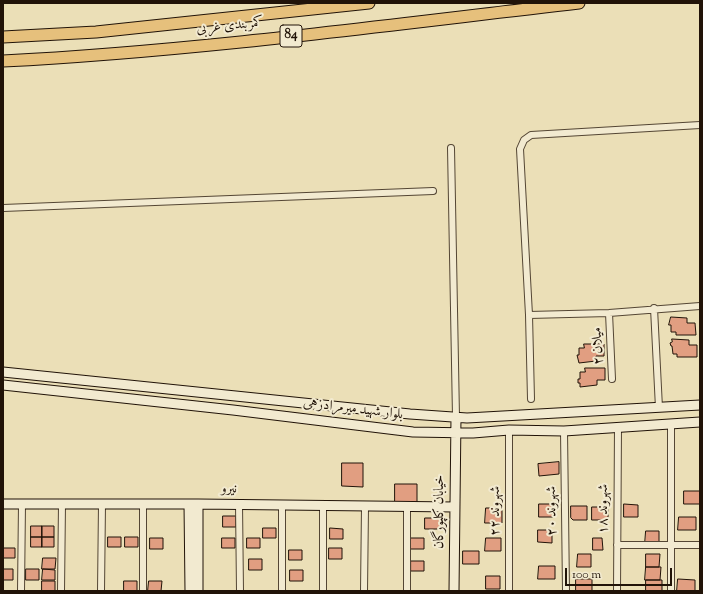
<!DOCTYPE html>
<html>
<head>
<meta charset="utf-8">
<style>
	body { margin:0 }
	#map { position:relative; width:703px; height:594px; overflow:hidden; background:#ebdfb7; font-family:"Sorts Mill Goudy",serif }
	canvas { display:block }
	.frame { position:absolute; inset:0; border:4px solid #211308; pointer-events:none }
	.scale { position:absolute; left:565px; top:568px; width:107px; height:18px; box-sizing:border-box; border:2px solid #211308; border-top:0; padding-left:5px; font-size:12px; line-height:14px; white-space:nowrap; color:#211308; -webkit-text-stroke:3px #f2ead0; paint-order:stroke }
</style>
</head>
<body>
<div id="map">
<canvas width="703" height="594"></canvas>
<div class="frame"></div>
<div class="scale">100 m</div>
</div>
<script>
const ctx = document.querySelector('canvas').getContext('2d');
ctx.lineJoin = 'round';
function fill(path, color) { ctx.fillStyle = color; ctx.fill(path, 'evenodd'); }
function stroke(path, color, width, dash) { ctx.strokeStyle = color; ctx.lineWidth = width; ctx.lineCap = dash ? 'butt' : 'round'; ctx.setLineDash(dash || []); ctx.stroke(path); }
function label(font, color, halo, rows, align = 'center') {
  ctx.font = font + ' "Sorts Mill Goudy",Amiri,serif'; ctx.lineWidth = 4; ctx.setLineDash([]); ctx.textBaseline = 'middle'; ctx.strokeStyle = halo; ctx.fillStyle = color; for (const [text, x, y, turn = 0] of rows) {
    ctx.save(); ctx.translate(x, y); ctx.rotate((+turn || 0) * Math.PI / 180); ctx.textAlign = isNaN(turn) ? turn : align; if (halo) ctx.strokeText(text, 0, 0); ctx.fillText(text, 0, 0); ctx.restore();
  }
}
const building = new Path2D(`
	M671,317l16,1v5h8l1,12h-20v-3h-5v-7h-2z
	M672,339l17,1v5h8v12h-20v-3h-4l-1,-8h-1l-1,-3 2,-1z
	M584,344h20v12h-8v5l-17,2 -2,-8h2v-7h5z
	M585,368h20v12h-8v5l-17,2v-4h-2v-4h2v-7h5z
	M559,462v12l-20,2 -1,-12z
	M342,463h21v24l-21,-1z
	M395,484h22v20h-22z
	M684,491h16v13h-16z
	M539,504h14v13h-14z
	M624,504l14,1v12h-14z
	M571,506h16v14h-14l-2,-2z
	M592,507h16v13h-16z
	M486,508h16v15h-17z
	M223,516h13v11h-13z
	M679,517h17v13h-18z
	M425,518h15l2,3v8h-17z
	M31,526h11v11h-11z
	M42,526h12v11h-12z
	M263,528h13v10h-13z
	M330,528l13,1v10h-13z
	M538,530h14v13l-14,-1z
	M646,531h13v13h-14z
	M31,537h11v10h-11z
	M42,537h12v10h-12z
	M108,537h13v10h-13z
	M125,537h13v10h-13z
	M150,538h13v11h-13z
	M222,538h13v10h-13z
	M247,538h13v10h-13z
	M410,538h14v11h-14z
	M486,538h15v13h-16z
	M593,538h9l1,12h-10z
	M3,548h12v10h-12z
	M329,548h13v11h-13z
	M289,550h13v10h-13z
	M463,551h16v13h-16z
	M578,554h13v13h-14z
	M646,554h14l-1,13h-13z
	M43,558h13l-1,11h-13z
	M249,559h13v11h-13z
	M411,561h13v10h-13z
	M539,566h16v13h-17z
	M646,567h15l-1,13h-15z
	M3,569h10v11h-10z
	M26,569h13v11h-13z
	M43,569l12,1v10h-13z
	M290,570h13v11h-13z
	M486,576h14v13h-14z
	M576,579h16v12h-16z
	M678,579l17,1v11h-18z
	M646,580h16v11h-16z
	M42,581h13v10h-13z
	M124,581h13v10h-13z
	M149,581h13l-1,10h-13z`);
const street = new Path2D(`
	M451,148l5,269
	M3,208l430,-17
	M654,308l5,100
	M609,313l3,66
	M529,315l80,-2 91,-7
	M531,399l-2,-84 -9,-166 4,-9 7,-5 169,-10
	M509,430v161
	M564,431l2,160
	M239,504l1,87
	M282,505v86
	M323,505v86
	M617,545h83
	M21,591l1,-87
	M61,591l1,-87
	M101,591l1,-87
	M143,591v-87
	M364,591l1,-84
	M407,591v-84
	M617,591l1,-164
	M671,591v-167`);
const secondary = new Path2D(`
	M3,372l407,42 57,4 233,-13
	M3,385l230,25 180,22 60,1 36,-3 55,1 136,-9
	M3,504h195l257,3
	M189,504l1,87
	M198,591v-87
	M454,591l2,-174`);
const highway = new Path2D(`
	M3,37l93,-5 273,-29
	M3,61c193,-10 384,-36 576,-58`);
const shields = [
	[291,36,22]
];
const shieldNames = [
	["84",291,36]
];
const streetNames = [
	["کمربندی غربی",230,27,-6],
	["میلان ۲",599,346,-93],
	["بلوار شهید میرمرادزهی",353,410,7],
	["نیرو",229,490,1],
	["شهروند ۱۸",605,509,-90],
	["شهروند ۲۲",497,511,-90],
	["شهروند ۲۰",553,511,-91],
	["خیابان کلپورگان",441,512,-90]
];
fill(building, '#e19e81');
stroke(building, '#211308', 1);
stroke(street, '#544634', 8);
stroke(secondary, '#211308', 11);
stroke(highway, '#211308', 13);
stroke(street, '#f2ead0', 6);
stroke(secondary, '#f2ead0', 9);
stroke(highway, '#e6c07c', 11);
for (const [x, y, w] of shields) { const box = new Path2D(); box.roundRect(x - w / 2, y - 11, w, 22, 3); ctx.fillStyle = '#f2ead0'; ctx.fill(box); stroke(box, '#211308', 1); }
label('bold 13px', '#211308', null, shieldNames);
label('14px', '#211308', '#f2ead0', streetNames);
</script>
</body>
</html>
